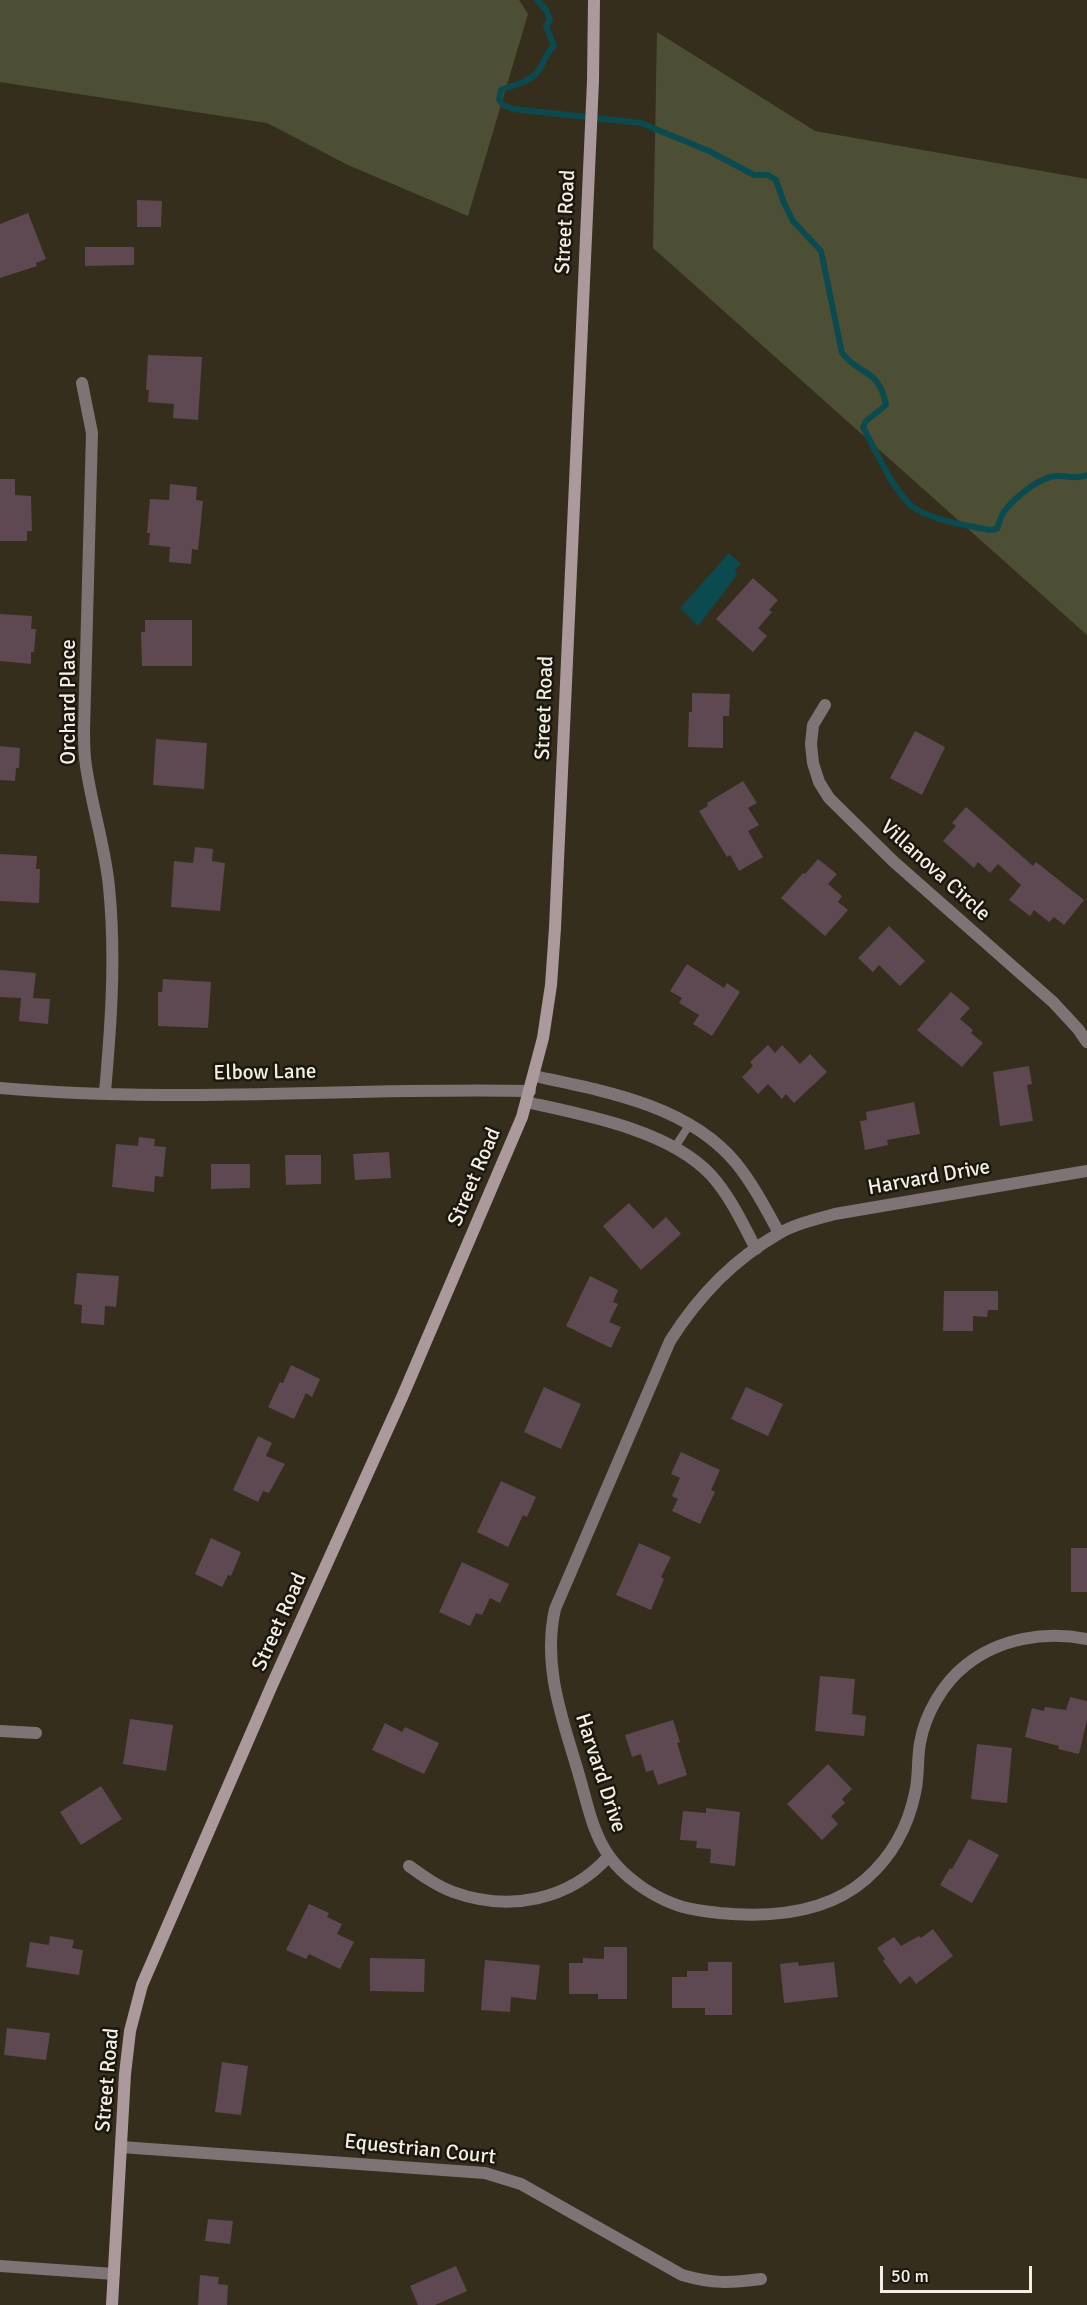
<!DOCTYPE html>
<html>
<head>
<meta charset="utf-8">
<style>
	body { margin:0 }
	#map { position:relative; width:1087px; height:2305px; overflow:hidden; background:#362e1c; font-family:Signika,sans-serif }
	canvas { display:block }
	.scale { position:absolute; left:880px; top:2266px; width:152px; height:27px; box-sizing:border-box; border:3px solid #f4efe4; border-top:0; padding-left:8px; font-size:18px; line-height:21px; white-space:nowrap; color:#f4efe4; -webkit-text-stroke:4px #1b170f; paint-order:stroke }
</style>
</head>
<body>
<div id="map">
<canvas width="1087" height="2305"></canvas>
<div class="scale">50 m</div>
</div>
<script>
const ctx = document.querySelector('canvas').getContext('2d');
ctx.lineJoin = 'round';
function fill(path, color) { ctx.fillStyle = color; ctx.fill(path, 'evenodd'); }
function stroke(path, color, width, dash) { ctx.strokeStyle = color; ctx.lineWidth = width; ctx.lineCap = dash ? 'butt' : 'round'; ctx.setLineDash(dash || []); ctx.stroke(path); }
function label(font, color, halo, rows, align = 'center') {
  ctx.font = font + ' Signika,sans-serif'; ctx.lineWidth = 5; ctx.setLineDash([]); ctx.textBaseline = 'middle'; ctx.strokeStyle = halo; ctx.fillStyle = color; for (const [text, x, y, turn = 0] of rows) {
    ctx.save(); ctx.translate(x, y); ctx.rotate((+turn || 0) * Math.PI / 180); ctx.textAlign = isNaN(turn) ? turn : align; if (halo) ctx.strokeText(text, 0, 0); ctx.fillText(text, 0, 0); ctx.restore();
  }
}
const green = new Path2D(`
	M0,0h519l9,14 -60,202 -120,-51 -81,-42 -267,-41z
	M657,32l158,99 272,48v456l-434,-387z`);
const water = new Path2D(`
	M729,553l12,11 -6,5 2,6 -39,51 -18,-18z`);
const stream = new Path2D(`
	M537,0l9,10 4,10 -4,6 8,20c-8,7 -10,16 -15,24 -8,12 -26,15 -38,20l-2,10 4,5 10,4 128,14 68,28 45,24h14l8,5 8,23 9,18 28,30 21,102c19,24 37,15 44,52l-20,16 -3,6c12,22 30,64 50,80 17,13 54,18 76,23l8,-1c2,-5 3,-10 5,-14 7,-13 33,-34 48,-38 14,-4 22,4 37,-2`);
const building = new Path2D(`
	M137,200l25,1 -1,26h-24z
	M28,213l18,46 -10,4 1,3 -37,12v-54z
	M85,247h49v18l-49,1z
	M148,355l54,2 -4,63 -25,-2 1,-14 -26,-2 1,-12h-3z
	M0,479h15v16l16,1 1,35h-5v10h-27z
	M170,484l27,3 -1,13 7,1 -5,49 -6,-1 -1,15 -22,-2 1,-15 -21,-2 1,-12h-3l3,-34 19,1z
	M753,578l25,22 -9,10 3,2 -14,16 9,8 -14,16 -37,-33z
	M0,614l32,2 -1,13h5l-2,23h-3v12l-31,-3z
	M145,620h47v46h-50l-1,-34h4z
	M692,693l38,1 -1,22h-6v32l-35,-1 1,-35h3z
	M915,731l30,16 -23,48 -32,-17z
	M156,739l51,4 -3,46 -51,-4z
	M0,746l20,2 -1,20h-3l-1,13 -15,-1z
	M743,781l14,22 -9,5 11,17 -11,6 15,26 -24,14 -9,-16 -3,2 -28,-46 9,-5 -1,-3z
	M966,807l67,59 3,-4 48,38 -20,25 -10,-8 -5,5 -15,-12 -4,6 -21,-16 12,-15 -23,-21 -8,9 -12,-11 -4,6 -31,-27 13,-15 -4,-3z
	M195,847l18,2 -1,12 13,2 -5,48 -49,-4 3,-46 19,2z
	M0,854l37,2 -1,13h4l-1,34 -39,-2z
	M818,859l19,15 -9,10 14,12 -4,6 10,8 -23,26 -44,-38 22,-25 2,1z
	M889,926l36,35 -25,25 -21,-21 -6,7 -15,-14z
	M687,964l37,24 3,-5 13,9 -28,44 -19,-12 6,-9 -20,-12 3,-5 -12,-7z
	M0,970l36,3 -3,25 17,1 -2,25 -29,-3 2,-23 -21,-1z
	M163,979l48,3 -3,46 -50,-2v-34h4z
	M951,992l19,16 -10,11 13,11 -2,3 12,10 -21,24 -45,-37z
	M768,1045l7,8 7,-8 18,19 10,-10 17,18 -33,31 -8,-9 -4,5 -14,-15 -10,10 -16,-17 11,-11 -3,-4z
	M1029,1066l3,18 -5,1 6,36 -33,5 -7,-54z
	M914,1102l6,32 -33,6 1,5 -23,5 -5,-29 7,-1 -1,-8z
	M139,1137l16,2 -1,7 12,1 -3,30 -8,-1 -1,16 -42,-5 4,-43 22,2z
	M389,1152l2,26 -36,2 -2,-26z
	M285,1155h36v29l-35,1z
	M211,1164h39v24l-39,1z
	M629,1203l24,26 13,-12 15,17 -40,36 -38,-44z
	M77,1273l42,3 -3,31 -11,-1 -1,19 -23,-2 1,-18 -8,-1z
	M590,1276l28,14 -5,12 5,2 -9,18 12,5 -10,21 -45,-22z
	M944,1291h54v19h-10l-1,7 -14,-1v15h-30z
	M291,1365l29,14 -8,18 -6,-4 -12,26 -26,-12 12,-25 3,1z
	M544,1387l37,17 -20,45 -37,-17z
	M746,1387l37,17 -15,32 -37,-17z
	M258,1436l14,7 -6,13 19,8 -16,29 -6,-2 -5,11 -25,-12z
	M681,1452l39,18 -9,20 4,2 -15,32 -28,-13 6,-12 -6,-3 8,-18 -9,-4z
	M501,1481l35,16 -9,20 -4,-2 -15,32 -31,-15z
	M211,1538l30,14 -10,24 -3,-1 -6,12 -27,-13z
	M639,1543l32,14 -10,20 3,2 -13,31 -35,-15z
	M1071,1548h16v44h-16z
	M462,1562l47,22 -9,19 -10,-5 -8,17 -6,-2 -6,13 -31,-14z
	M820,1676l35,3 -3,35 14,2 -2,20 -49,-5z
	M1070,1697l17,4v19l-8,34 -21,-5 1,-3 -34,-9 7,-29 12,3 1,-4 21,3z
	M130,1719l43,6 -7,46 -43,-7z
	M673,1720l7,22 -3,1 10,32 -29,10 -5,-15 -7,2 -5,-18 -9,3 -7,-22z
	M385,1723l17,9 3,-5 34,16 -15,31 -52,-24z
	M977,1744l35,4 -5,55 -36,-4z
	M828,1764l24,25 -10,10 3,4 -14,13 7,8 -16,16 -35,-36z
	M101,1786l21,33 -41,26 -21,-33z
	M706,1808l34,4 -5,54 -25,-3 1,-14 -15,-1 1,-7 -17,-1 3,-29 23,2z
	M969,1839l30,16 -27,48 -32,-18 10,-17 2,1z
	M309,1904l20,9 -2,4 15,7 -5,10 17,8 -14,27 -31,-15 -3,5 -20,-9z
	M933,1929l20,27 -37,28 -6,-8 -10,8 -17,-23 2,-2 -8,-11 17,-11 7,9 18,-10 2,2z
	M50,1936l24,4 -2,8 11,2 -4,25 -53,-8 4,-25 19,3z
	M604,1947h23v52h-29v-5h-29v-31h14v-5l21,1z
	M370,1958l55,1 -1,33 -54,-1z
	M485,1960l55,5 -4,35 -25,-3 -1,15 -29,-2z
	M708,1962h24v53h-27v-7h-33v-31h15v-6h21z
	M798,1962l1,4 35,-4 4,35 -54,6 -4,-39z
	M7,2028l43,5 -4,27 -42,-5z
	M222,2062l26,4 -7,49 -26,-3z
	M208,2219l25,2 -3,23 -25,-3z
	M456,2266l11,25 -32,14h-17l-8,-19z
	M200,2275l19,2 -1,7 10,1 -1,20h-29z`);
const service = new Path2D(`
	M675,1147l15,-23`);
const minor = new Path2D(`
	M82,383l10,50 -8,297c0,12 0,24 2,36 6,41 19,80 23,121 7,69 2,137 -4,205
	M825,705l-12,20 -2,19 2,19 6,19 10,16 64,63 160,141 25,27 9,13
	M534,1076c70,15 154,29 202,87 17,21 30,46 43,70
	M0,1088c176,16 354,-1 530,3
	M526,1102c59,13 143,28 185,73 19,21 32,49 45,74
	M1087,1171l-252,43c-19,5 -40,10 -57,20 -45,26 -81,64 -108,107l-115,268c-13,58 8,111 24,166 8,27 13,57 30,81 15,21 41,39 65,48 14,6 30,7 45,9 51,5 107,1 147,-34 26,-23 42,-52 49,-86 4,-16 2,-34 5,-50 5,-29 23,-60 46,-78 34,-27 79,-34 121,-26
	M0,1731l36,2
	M409,1866c14,10 28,20 44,26 56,20 116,9 156,-36
	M121,2147l364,26 36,11 161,91c31,9 48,8 79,4
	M0,2266l114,8`);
const secondary = new Path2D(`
	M112,2305l13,-231 5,-43 12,-46 130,-300 131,-290 119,-278 21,-79 8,-53 4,-57 38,-847 1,-81`);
const streetNames = [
	["Street Road",566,222,-87],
	["Orchard Place",69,702,-90],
	["Street Road",545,708,-88],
	["Villanova Circle",935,871,42],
	["Elbow Lane",265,1073,-1],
	["Street Road",475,1177,-67],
	["Harvard Drive",929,1178,-10],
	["Street Road",280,1622,-66],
	["Harvard Drive",600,1773,72],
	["Street Road",108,2080,-85],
	["Equestrian Court",420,2150,6]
];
fill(green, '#4c4f34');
fill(water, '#0b4b50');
stroke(stream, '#0b4b50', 6);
fill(building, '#5e4851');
stroke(service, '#7e7375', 8);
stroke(minor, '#7e7375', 12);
stroke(secondary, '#ab999c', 12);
label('21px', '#f4efe4', '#1b170f', streetNames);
</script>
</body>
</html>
